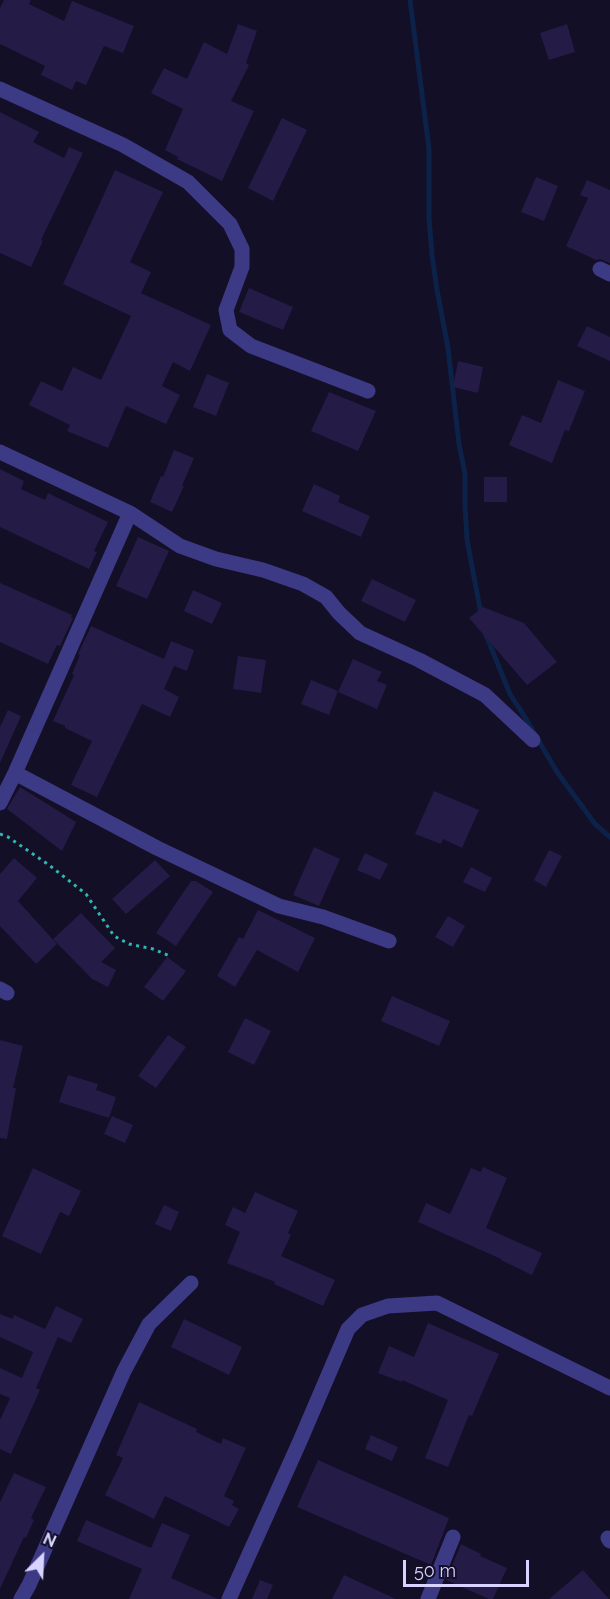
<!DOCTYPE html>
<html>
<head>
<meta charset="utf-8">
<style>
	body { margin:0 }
	#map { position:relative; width:610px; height:1599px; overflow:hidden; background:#130f26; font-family:Raleway,sans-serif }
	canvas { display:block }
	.north { position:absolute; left:12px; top:1527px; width:60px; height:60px; -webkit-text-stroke:4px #130f26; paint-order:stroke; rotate:24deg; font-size:16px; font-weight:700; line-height:24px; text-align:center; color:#d9d4ff }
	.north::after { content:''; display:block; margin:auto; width:21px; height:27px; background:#d9d4ff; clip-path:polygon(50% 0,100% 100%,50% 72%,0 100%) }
	.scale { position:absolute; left:403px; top:1560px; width:126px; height:27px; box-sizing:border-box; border:3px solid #d9d4ff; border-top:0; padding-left:8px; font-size:18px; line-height:21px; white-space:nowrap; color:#d9d4ff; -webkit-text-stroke:4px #130f26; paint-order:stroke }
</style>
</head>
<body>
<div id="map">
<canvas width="610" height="1599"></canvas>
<div class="north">N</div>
<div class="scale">50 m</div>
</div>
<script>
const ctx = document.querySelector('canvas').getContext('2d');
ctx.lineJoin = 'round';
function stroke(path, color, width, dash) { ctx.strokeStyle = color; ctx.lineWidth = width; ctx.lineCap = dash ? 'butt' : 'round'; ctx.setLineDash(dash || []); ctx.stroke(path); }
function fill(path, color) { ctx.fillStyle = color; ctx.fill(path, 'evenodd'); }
const stream = new Path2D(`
	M410,0l19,149v69l3,37 5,35 11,58 11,96 6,30v31l2,35 14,74
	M486,635l24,59 16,25 31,53 38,52 15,13`);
const building = new Path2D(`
	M4,0h27l-2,4 35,17 8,-20 62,25 -11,27 -19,-7 -18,39 -10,-4 -4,9 -31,-15 4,-9 -45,-22v-36z
	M238,24l19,7 -11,32 3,2 -18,36 23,10 -32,70 -45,-22 1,-2 -13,-7 18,-41 -32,-16 13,-25 23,11 17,-37 23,12z
	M567,24l8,28 -26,8 -9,-27z
	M0,112l39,20 -6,10 31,16 5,-11 14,6 -42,87 2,1 -12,26 -31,-14z
	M282,118l25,12 -34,71 -25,-13z
	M115,170l48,22 -33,70 21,10 -10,21 70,32 -21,46 -17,-9 -11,24 18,9 -14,29 -40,-18 -18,42 -41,-17 3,-6 -41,-20 12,-24 21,10 11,-24 28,13 30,-64 -68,-32z
	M536,177l22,9 -14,35 -23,-9z
	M587,180l23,10v73l-10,-4 -4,1 -30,-14 22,-48 -8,-3z
	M249,288l44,19 -10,23 -44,-18z
	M587,326l23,11v24l-33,-15z
	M458,361l25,6 -5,26 -25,-6z
	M207,374l22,9 -13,33 -23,-9z
	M558,380l27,11 -16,40 -4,-1 -13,33 -43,-18 13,-30 19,8z
	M329,392l47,19 -18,40 -47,-20z
	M174,450l20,8 -12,28h2l-12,26 -22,-10 11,-26 2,1z
	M0,469l24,12 -3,8 24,11 3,-7 60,29 -14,29 3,1 -8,17 -89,-42z
	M484,477h23v25h-23z
	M314,484l26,12 -2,6 32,14 -9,21 -59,-26z
	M138,537l31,14 -22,48 -31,-13z
	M372,579l44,21 -11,22 -44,-21z
	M0,583l72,32 -1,2 2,1 -13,28 -3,-1 -9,19 -48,-22z
	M193,590l29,13 -10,21 -28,-13z
	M483,607l41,16 33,39 -30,23 -58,-67z
	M91,626l73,33 7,-18 23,9 -7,21 -13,-5 -10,23 15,8 -9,20 -28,-13 -45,93 -26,-12 21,-44 -27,-13v-2l-12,-5 21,-46 -2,-1 8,-19 -2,-1z
	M238,656l28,4 -5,33 -28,-4z
	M353,659l29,13 -5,9 10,4 -10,24 -39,-17z
	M311,680l27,11 -9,24 -28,-11z
	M8,710l13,6 -21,47v-36z
	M20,787l56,35 -14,29 -55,-42z
	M434,791l45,19 -17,38 -19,-9 -2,5 -26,-10z
	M314,847l26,12 -21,47 -26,-11z
	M549,850l13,6 -16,31 -12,-7z
	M365,853l23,11 -8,16 -23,-10z
	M14,858l23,20 -19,23 39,43 -21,20 -36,-38v-52z
	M155,860l15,16 -44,38 -14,-15z
	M471,867l21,11 -7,14 -22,-10z
	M191,881h5l17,11 -37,54 -20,-13z
	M258,910l57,28 -17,34 -41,-22 -22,37 -18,-11 22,-39 4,2z
	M81,913l34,35 -14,14 15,8 -8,17 -16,-8 -39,-40z
	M448,916l17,10 -12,21 -18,-10z
	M167,957l19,14 -23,30 -19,-14z
	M392,996l58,25 -11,25 -58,-25z
	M245,1018l26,13 -17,34 -26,-13z
	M168,1035l18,12 -30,41 -18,-12z
	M0,1040l23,6 -10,42h3l-9,51 -7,-1z
	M68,1075l30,9 -2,6 20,7 -7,21 -50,-16z
	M112,1116l21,9 -8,18 -21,-9z
	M483,1167l24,11 -21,50 56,25 -10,22 -31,-15v-1l-83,-37 8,-19 24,11 21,-46 10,4z
	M33,1168l48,23 -12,25 -9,-4 -19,42 -39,-18z
	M255,1192l43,19 -10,22 3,2 -10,21 54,24 -12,26 -49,-22 1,-2 -48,-19 13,-31 -15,-7 8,-18 12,6z
	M164,1205l15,7 -8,19 -16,-7z
	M56,1306l27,13 -12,24 -13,-6 -22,51 4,2 -29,64 -11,-5v-29l10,-22 -10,-4v-26l22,10 11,-26 -33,-15v-23l13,5 1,-4 31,14z
	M184,1319l58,28 -13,28 -58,-28z
	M428,1323l71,31 -27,62 -3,-1 -21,52 -23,-9 23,-58 -46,-20v2l-24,-9 11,-27 25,11z
	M139,1402l58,27 -1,3 25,12 2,-6 23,10 -22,48 10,5 -2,4 7,4 -10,18 -64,-31 -11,23 -49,-24 18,-37 -7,-3z
	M371,1435l27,12 -6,14 -27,-12z
	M318,1460l131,58 -18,47 -134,-58z
	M14,1473l32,14 -15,31 3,2 -8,18 -2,-1 -24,52v-87z
	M86,1520l65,28 11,-25 28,12 -19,43 47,21h-89l13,-30 -65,-28z
	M461,1544l20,10 -1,2 27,12 -14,31h-4l-43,-19z
	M583,1570l26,29h-60z
	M344,1575l52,24h-64z
	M260,1580l13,5 -6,14h-15z`);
const path = new Path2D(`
	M0,834l8,3 41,28 37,29 28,42 15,8 24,5 17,7`);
const minor = new Path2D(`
	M0,89l123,56 65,37 42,42 12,25v18l-16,43 4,20 21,16 117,45
	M600,269l10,5
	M0,452l130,61 50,33 36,13 47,11 40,14 23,13 13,16 21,20 59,27 66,35 48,45
	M15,773l142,75 122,58 44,11 66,24
	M0,803l15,-30 115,-260
	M0,989l7,4
	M608,1538l2,3
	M21,1599l8,-14 95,-214 25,-47 42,-41
	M229,1599l71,-158 48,-112 14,-14 26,-9 49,-3 173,85
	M428,1599l25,-62`);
stroke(stream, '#0c2248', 5);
fill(building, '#241b47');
stroke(path, '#2fb8b0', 3, [3, 4.5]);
stroke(minor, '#3d3a85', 15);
</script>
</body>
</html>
